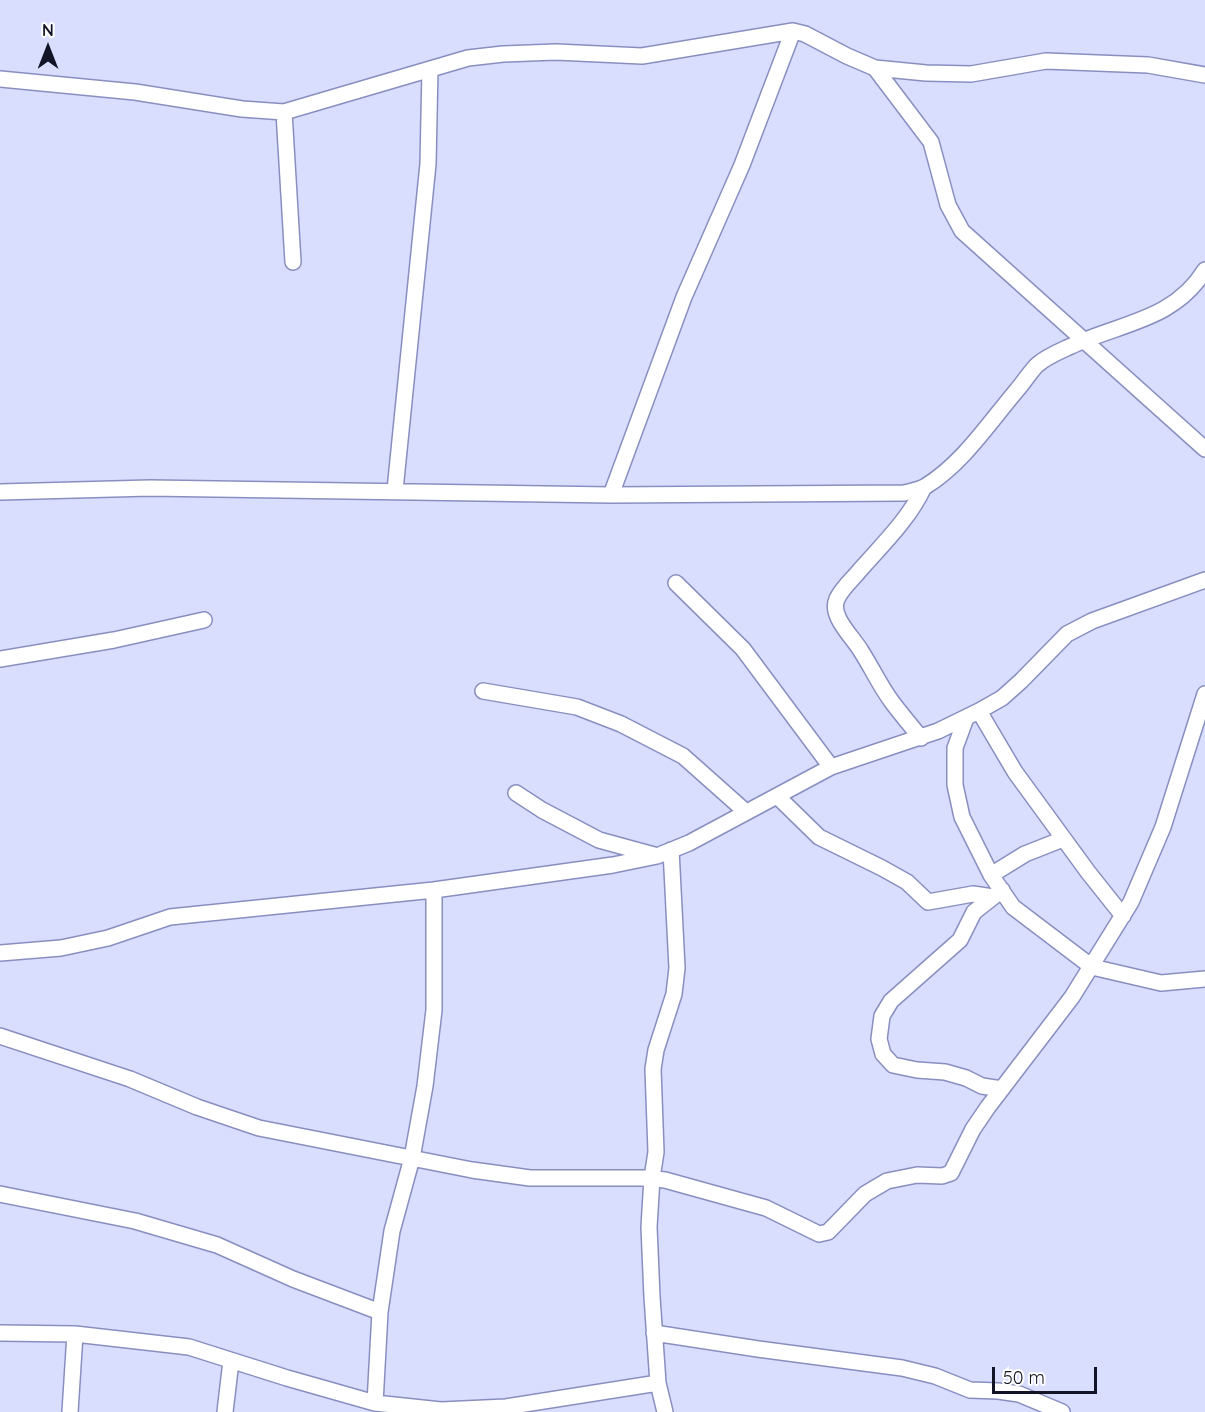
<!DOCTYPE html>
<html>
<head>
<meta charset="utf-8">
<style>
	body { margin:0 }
	#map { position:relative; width:1205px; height:1412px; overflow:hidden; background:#d9defe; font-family:Quicksand,sans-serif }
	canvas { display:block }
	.north { position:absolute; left:18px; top:18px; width:60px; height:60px; -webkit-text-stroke:4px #fff; paint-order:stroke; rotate:0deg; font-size:16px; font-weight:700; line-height:24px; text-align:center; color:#121426 }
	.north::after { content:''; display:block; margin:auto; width:21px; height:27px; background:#121426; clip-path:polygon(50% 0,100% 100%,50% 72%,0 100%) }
	.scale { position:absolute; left:992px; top:1367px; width:105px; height:27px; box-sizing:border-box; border:3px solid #121426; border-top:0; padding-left:8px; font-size:18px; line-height:21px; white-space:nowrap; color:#121426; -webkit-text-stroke:4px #fff; paint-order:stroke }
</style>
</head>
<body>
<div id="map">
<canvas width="1205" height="1412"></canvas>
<div class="north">N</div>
<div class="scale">50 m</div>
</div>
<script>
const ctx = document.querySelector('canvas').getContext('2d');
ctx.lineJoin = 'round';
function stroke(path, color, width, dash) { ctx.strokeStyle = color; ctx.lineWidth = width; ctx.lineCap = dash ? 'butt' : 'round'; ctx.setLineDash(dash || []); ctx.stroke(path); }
const minor = new Path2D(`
	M875,68l56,74 17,63 14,26 243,218
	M0,79l135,13 107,17 42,3 184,-54 35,-4 53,-2 86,4 151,-25 12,3 42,22 28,12 51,5 45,1 75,-13 102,4 57,10
	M284,112l9,150
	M395,490l33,-326 2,-95
	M0,492l150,-4 461,7 293,-2c7,-2 16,-3 22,-7 37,-23 63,-63 91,-96 7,-8 13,-18 20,-25 9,-8 21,-13 32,-18 50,-24 105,-26 136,-77
	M611,495l73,-198 58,-132 51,-134
	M676,583l67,66 88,118
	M0,659l114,-19 90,-20
	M483,691l94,16 44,17 62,32 63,56
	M979,711l36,61 73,100 35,44
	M966,718l-11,30v37l7,32 29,58 22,32 79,60 69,16 44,-4
	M921,738c-10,-12 -20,-24 -29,-36 -12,-16 -20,-34 -31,-51 -8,-14 -32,-35 -24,-52 5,-11 16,-20 23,-29 23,-26 49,-51 64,-83
	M516,793l26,17 57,30 55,15
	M777,796l42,41 63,31 25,14 21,20 45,-8 20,3
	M991,875l34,-21 38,-15
	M1002,890l-28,22 -14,28 -69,61 -9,15 -3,23 4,15 10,11 24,5 28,2 21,6 16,8 20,3
	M0,953l61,-5 47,-10 62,-21 264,-27 179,-25 44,-9 32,-13 142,-76 107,-36 41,-20 23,-13 19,-17 46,-47 25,-13 113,-41
	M0,1036l130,43 67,28 62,21 213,42 58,8h115l20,2 101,28 53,26 9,-2 37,-38 22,-13 30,-6 25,1 9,-3 22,-44 15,-22 84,-110 59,-95 32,-75 42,-133
	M0,1194l135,27 82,24 76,34 87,33
	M0,1333l75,1 114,13 98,31 88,25 66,7 65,-3 152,-24
	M654,1333l104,16 144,19 33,8 35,14 28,1 21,3 43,18
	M375,1403l5,-91 12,-81 20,-73 13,-72 9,-76v-120
	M70,1412l5,-78
	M225,1412l6,-51
	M665,1412l-7,-29 -6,-86 -3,-70 3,-49 4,-26 -3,-83 3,-19 18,-56 3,-26 -6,-118`);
stroke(minor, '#888fc0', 18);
stroke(minor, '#fff', 15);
</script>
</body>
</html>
